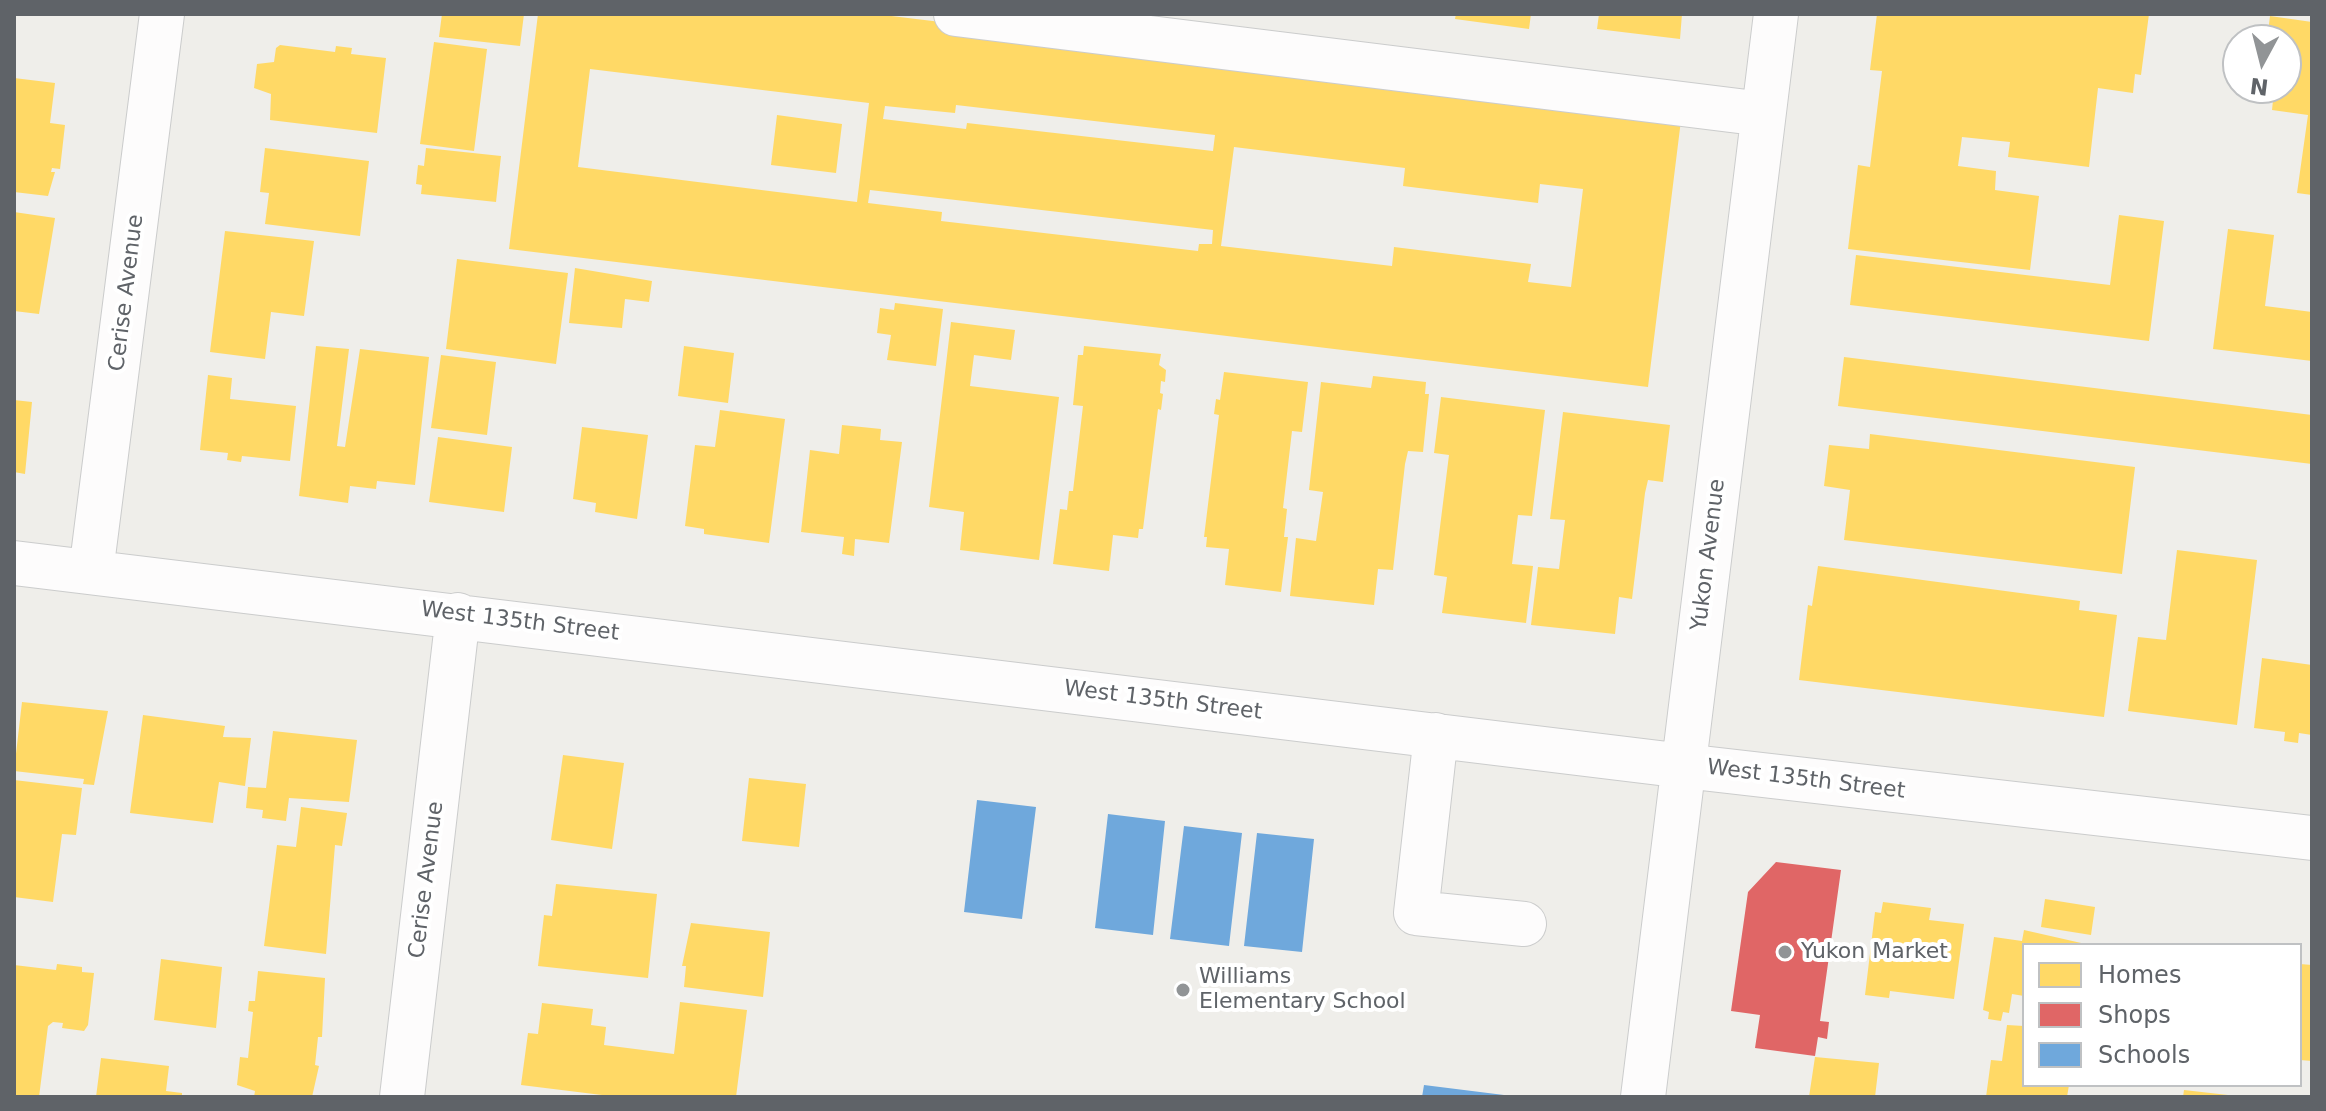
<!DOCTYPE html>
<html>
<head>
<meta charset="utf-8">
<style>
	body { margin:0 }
	#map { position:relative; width:2326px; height:1111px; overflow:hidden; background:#efeeea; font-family:"DejaVu Sans",sans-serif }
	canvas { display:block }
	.frame { position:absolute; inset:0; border:16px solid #5f6368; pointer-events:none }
	.legend { position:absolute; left:2022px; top:943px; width:280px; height:144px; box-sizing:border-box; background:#fff; border:2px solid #bfc1c3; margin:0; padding:10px 14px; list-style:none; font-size:24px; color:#5f6368 }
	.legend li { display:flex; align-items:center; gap:16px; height:40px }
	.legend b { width:40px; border:2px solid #bfc1c3 }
	.north { position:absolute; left:2222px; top:24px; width:80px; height:80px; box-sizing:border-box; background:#fff; border:2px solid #bfc1c3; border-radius:50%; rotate:187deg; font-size:22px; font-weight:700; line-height:32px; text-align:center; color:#5f6368 }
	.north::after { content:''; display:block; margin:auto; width:28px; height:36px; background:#919496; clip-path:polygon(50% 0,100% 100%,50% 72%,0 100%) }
</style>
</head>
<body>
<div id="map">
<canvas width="2326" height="1111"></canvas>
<div class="frame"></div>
<ul class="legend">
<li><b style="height:22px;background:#ffd966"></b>Homes</li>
<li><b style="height:22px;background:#e06666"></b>Shops</li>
<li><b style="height:22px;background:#6fa8dc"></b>Schools</li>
</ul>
<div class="north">N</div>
</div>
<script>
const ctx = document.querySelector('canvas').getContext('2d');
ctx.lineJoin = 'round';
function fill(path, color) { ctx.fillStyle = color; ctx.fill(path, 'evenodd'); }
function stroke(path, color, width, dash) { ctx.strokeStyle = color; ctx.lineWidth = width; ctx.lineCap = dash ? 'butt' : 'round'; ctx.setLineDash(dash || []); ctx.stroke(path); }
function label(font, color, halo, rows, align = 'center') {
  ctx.font = font + ' "DejaVu Sans",sans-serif'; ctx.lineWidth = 8; ctx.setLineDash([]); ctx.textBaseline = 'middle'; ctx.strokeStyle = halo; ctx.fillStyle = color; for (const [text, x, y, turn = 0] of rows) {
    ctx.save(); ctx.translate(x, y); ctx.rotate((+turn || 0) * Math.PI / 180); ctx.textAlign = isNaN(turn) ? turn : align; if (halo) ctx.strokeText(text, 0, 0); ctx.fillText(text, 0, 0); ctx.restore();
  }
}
const homes = new Path2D(`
	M442,14h82l-4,32 -81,-9z
	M538,14h337l807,98 -34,275 -1139,-138zM590,69l279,34 -12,99 -279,-35zM956,105l259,30 -2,16 -246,-28 -1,6 -83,-10 2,-13 70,7zM1234,147l171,21 -2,18 135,17 2,-19 43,5 -12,98 -43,-5 3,-18 -137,-17 -2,19 -171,-20zM870,190l343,40 -1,14h-13l-1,7 -257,-30 1,-9 -74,-9z
	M1456,14h75l-2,15 -74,-10z
	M1599,14h83l-2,25 -83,-10z
	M1877,14h272l-8,61 -6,-1 -2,19 -35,-5 -9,79 -81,-10 2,-15 -48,-5 -4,29 38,5 -1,19 44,6 -9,74 -182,-21 10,-84 12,2 12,-96 -12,-1z
	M2270,16l42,6v173l-15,-2 11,-78 -36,-5 2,-19 -10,-1 22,-2v-48h-19z
	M434,42l53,7 -13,102 -54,-7z
	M280,45l55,7 1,-6 16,2 -1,6 35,4 -9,75 -107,-13 1,-26 -17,-6 3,-24 17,-2 2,-14z
	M14,78l41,5 -5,40 15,2 -5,44 -8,-1 -1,4h4l-7,24 -34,-4z
	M777,115l65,9 -6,49 -65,-8z
	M265,148l104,13 -9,75 -95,-12 4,-31 -9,-1z
	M426,148l75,8 -5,46 -75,-8 1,-9 -6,-1 2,-19 6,1z
	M14,212l41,6 -16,96 -25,-3z
	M2119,215l45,6 -15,120 -299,-36 6,-50 254,30z
	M2228,229l46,6 -9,71 47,6v49l-99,-12z
	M225,231l89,10 -10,75 -33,-4 -6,47 -55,-7z
	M457,259l111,14 -12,91 -110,-15z
	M575,268l77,13 -3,21 -24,-3 -3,29 -53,-5z
	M895,303l48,6 -7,57 -49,-6 4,-25 -14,-2 3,-25 14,2z
	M951,322l64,8 -4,30 -37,-5 -4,31 89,11 -20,163 -79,-10 4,-38 -35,-5z
	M316,346l33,3 -12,97 8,1 15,-98 69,8 -14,128 -38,-4 -1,8 -26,-3 -2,17 -49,-7z
	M684,346l50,7 -6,50 -50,-7z
	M1084,346l77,8 -2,11 7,5 -1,12 -4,-1 -1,12 3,1 -2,16 -3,-1 -15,120h-4l-1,9 -25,-3 -4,36 -56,-7 7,-55 7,1 2,-19h4l10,-85 -10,-1 5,-50h5z
	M441,355l55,7 -9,73 -56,-7z
	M1844,357l468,58v49l-474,-58z
	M1224,372l84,10 -6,50 -10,-1 -9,77 4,1 -3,28h4l-7,55 -56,-7 4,-36 -23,-2 1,-10h-3l15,-122 -5,-1 2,-15 4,1z
	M208,375l24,3 -2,21 66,7 -6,55 -48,-5 -1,6 -14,-2 1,-7 -28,-3z
	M1373,376l53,6 -1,12h4l-6,58 -15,-1 -3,13 -12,106 -15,-1 -4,36 -84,-9 6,-58 20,3 7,-49 -14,-2 12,-108 50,6z
	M1441,397l104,13 -13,106 -14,-1 -6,49 21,2 -7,57 -84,-10 5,-36 -13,-2 15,-120 -15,-2z
	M14,400l18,2 -7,72 -11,-2z
	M720,410l65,9 -16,124 -65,-9v-5l-19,-3 10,-81 20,2z
	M1563,412l107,13 -7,57 -15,-2 -3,13 -13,106 -13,-2 -4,37 -84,-9 7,-58 21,2 6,-49 -15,-1z
	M842,425l39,4 -1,11 22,2 -13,101 -34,-4 -1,17 -12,-2 2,-17 -43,-5 9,-82 29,4z
	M582,427l66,8 -11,84 -42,-7 1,-9 -23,-4z
	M1870,434l265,33 -13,107 -278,-34 6,-50 -26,-4 5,-41 40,4z
	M438,437l74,10 -8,65 -75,-10z
	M2177,550l80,10 -20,165 -109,-14 10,-74 28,3z
	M1818,566l262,35 -1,9 38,5 -13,102 -305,-37 9,-75 4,1z
	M2262,658l50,7v70l-13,-2 -1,10 -14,-2 1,-9 -31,-4z
	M22,702l86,9 -14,74 -11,-1 1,-5 -70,-8z
	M143,715l82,11 -2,11 28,1 -6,48 -26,-4 -6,41 -83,-10z
	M273,731l84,9 -8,62 -60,-4 -3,23 -24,-3 1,-8 -17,-2 2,-21 18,1z
	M563,755l61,8 -12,86 -61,-9z
	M749,778l57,6 -7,63 -57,-6z
	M14,780l68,8 -6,47 -14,-1 -9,68 -39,-5z
	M301,807l46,6 -5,33 -7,-1 -9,109 -62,-8 13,-101 19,2z
	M556,884l101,10 -9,84 -110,-12 6,-51 8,1z
	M2045,899l50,8 -4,28 -50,-8z
	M1883,902l48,6 -2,12 35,4 -10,75 -64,-8 -1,7 -24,-3 10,-83 6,1z
	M691,923l79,9 -7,65 -79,-10 2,-21h-4z
	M2024,930l66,15h-66v51l-12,-2 -3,19 -6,-1 -2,9 -13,-2 1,-7 -6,-2 11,-73 28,4z
	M161,959l61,8 -6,61 -62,-8z
	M57,964l25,3v5l12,1 -6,52 -4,6 -22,-3 1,-5 -10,-1 -5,4 -9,71h-25v-132l42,5z
	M2300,964l12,1v96l-12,-1z
	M258,971l67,7 -3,59h-4l-3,28 4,1 -7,31h-58l1,-6 -18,-6 3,-28 8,1 5,-46 -5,-1 1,-10h6z
	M680,1002l67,8 -11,87h-118l-97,-12 7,-52 10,1 4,-31 51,6 -2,16 15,2 -2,18 70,9z
	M2007,1025l17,1v59h45l-2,12h-81l5,-37 11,1z
	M1815,1057l64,6 -4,34h-66z
	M101,1058l68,8 -3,25 16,2v4h-86z
	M2184,1090l44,5v2h-45z`);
const shops = new Path2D(`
	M1776,862l65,8 -21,151 9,1 -2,17 -9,-2 -3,19 -60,-8 5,-33 -29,-4 17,-119z`);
const schools = new Path2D(`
	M977,800l59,7 -14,112 -58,-7z
	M1108,814l57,7 -12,114 -58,-7z
	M1184,826l58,7 -13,113 -59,-7z
	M1257,833l57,6 -12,113 -58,-6z
	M1424,1085l80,10v2h-82z`);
const minor = new Path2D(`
	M956,14l807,100
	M14,563l1670,203 628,72
	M91,572l71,-558
	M1436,735l-20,178 108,11
	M402,1097l56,-482
	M1643,1097l133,-1083`);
const markers = [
	[1785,952,8,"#919496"],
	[1183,990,8,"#919496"]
];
const streetNames = [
	["Cerise Avenue",127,293,-83],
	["Yukon Avenue",1709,555,-83],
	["West 135th Street",520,622,7],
	["West 135th Street",1163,701,7],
	["West 135th Street",1806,780,7],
	["Cerise Avenue",427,880,-83]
];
const poiNames = [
	["Yukon Market",1801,952],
	["Williams",1199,977],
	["Elementary School",1199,1002]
];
fill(homes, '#ffd966');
fill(shops, '#e06666');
fill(schools, '#6fa8dc');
stroke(minor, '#cbcccc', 46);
stroke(minor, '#fdfcfc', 44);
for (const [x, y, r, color] of markers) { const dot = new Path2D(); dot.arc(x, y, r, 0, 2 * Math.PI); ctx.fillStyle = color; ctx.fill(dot); stroke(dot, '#fff', 3); }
label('22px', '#5f6368', '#fff', streetNames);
label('22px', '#5f6368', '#fff', poiNames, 'left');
</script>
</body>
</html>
